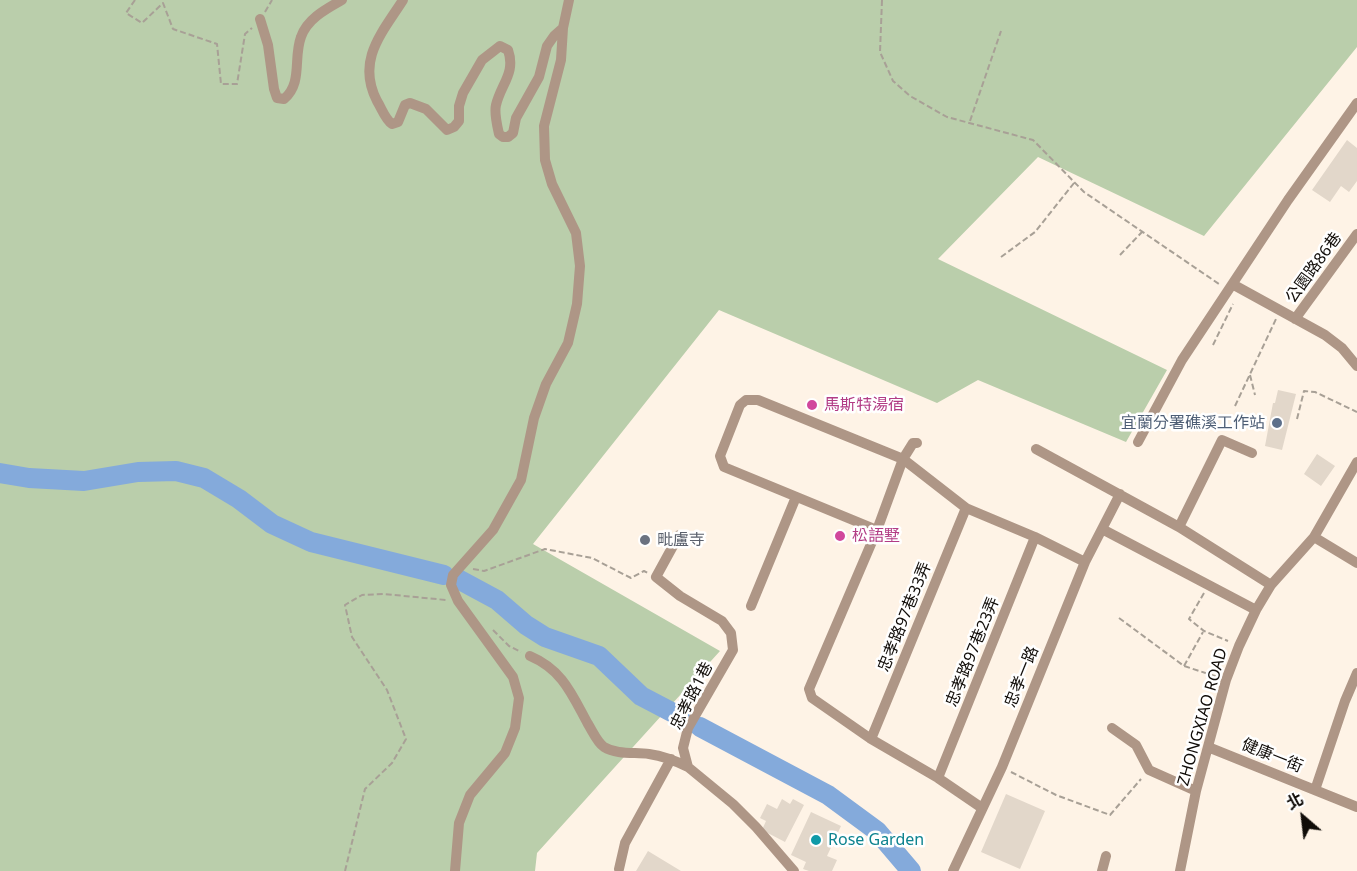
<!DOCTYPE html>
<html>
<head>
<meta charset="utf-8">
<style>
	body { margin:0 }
	#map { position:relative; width:1357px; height:871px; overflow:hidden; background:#fef3e6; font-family:"Noto Sans","Noto Sans TC",sans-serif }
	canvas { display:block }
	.north { position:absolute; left:1273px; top:787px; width:60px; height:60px; -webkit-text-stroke:4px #fff; paint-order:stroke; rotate:332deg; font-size:16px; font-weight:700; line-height:24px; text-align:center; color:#100c08 }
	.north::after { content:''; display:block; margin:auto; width:21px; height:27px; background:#100c08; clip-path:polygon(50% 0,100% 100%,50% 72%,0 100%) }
</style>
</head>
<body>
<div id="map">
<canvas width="1357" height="871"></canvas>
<div class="north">北</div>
</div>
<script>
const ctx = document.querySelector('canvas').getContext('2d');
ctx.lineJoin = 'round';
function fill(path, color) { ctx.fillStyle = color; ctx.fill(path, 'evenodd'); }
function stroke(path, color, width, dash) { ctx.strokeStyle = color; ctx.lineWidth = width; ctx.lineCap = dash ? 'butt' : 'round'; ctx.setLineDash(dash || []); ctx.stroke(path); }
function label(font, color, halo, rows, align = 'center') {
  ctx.font = font + ' "Noto Sans","Noto Sans TC",sans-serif'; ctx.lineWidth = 5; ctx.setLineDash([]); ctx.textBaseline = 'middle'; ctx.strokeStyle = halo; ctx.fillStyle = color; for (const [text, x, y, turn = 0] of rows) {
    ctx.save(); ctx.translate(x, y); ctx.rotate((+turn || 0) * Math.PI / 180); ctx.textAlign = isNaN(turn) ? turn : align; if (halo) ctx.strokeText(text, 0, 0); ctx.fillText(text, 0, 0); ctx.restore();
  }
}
const green = new Path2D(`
	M0,0h1357v47l-153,189 -166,-79 -100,102 229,111 -41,72 -148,-62 -41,23 -218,-93 -186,234 187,107 -183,202 -2,18h-535z`);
const river = new Path2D(`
	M0,473l29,5 55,3 54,-9 38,-1 28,7 35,21 33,25 39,18 133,33
	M458,579l39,21 29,25 19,12 54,19 42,40 42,22
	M700,727l128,68 49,36 34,40`);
const building = new Path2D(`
	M1347,140l10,8v33l-8,11 -8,-6 -11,16 -18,-12z
	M1278,390l18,4 -14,56 -17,-4 8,-43h2z
	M1317,454l18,12 -14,20 -17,-12z
	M1006,794l39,17 -25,58 -39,-17z
	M782,799l8,5 3,-5 11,6 -19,37 -23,-12 4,-9 -6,-3 7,-14 10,5z
	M811,812l30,14 -14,30 10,4 -5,11h-23l-6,-2 3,-7 -15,-7z
	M648,851l33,20h-45z`);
const path = new Path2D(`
	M135,0l-9,13 16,10 21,-20 10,26 44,15 4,40h16l8,-50 7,-6
	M882,0l-2,52 13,29 17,15 37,21 86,23 51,52 135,92
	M265,12l7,-12
	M970,121l31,-90
	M1120,255l22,-23
	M1001,257l34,-25 39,-49
	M1213,345l20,-41
	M1250,375l5,20
	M1235,406l41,-87
	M1297,419l7,-28 11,1 42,20
	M473,569l11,2 61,-22 47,9 39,20 13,-7 4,2
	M1204,593l-15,26 15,12 24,10
	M1119,618l65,48 34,11
	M493,630l16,16 12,6
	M1184,666l19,-34
	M1011,772l45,23 54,20 31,-36
	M345,871l20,-82 27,-26 14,-24 -19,-49 -35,-53 -7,-32 17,-10 22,-1 62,6`);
const minor = new Path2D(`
	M403,0c-21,33 -47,60 -26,101 5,8 8,18 15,23l6,-2 7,-17 5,-2 16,6 21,21 7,-3 5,-6v-15l4,-13 19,-33 18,-14 8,4c8,23 -7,34 -12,55 -2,8 1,20 3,29l4,3h5l5,-4 3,-15 23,-41 8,-31 7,-10 9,-8
	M260,19l8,26 6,44 3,9 7,1c19,-16 9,-41 17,-62 6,-18 25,-28 41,-37
	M1234,285l91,50 17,13 15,18
	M1295,319l62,-85
	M1138,442l44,-82 106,-160 69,-97
	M917,443h-4l-10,16 -26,71 -68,159 3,9 59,41 67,39 44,30
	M1036,449l143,78 92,58
	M1179,527l43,-87 30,13
	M1102,529l154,81
	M877,530l-153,-63 -4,-11 20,-51 6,-5h12l145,59 63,49 69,29 50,25
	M679,535l-23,42 24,19 42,25 9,12 2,17 -45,78 -5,20 5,19 45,37 23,23 38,44
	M1314,537l43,26
	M751,606l45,-109
	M530,656c33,14 42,39 58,68 5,8 9,18 16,23 13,8 31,5 45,7 14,2 27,7 39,13
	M1112,728l24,17 13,25 47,21
	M871,739l95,-231
	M1208,747l149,60
	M938,778l97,-241
	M1315,790l30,-89 12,-28
	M619,869l6,-26 46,-84
	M455,871l4,-48 11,-28 35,-42 10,-25 4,-30 -6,-21 -55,-76 -7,-16 2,-10 40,-45 28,-50 13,-62 12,-34 22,-41 9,-39 3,-38 -4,-33 -24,-49 -7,-24 -1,-34 17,-66 2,-32 6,-28
	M953,871l49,-104 83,-205 35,-68
	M1102,871l4,-15
	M1180,871l16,-80 30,-111 13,-34 17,-36 15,-25 43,-48 43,-75`);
const markers = [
	[812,405,6,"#d1479c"],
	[1277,423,6,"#5c6f8a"],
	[840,536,6,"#d1479c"],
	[645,540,6,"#6b7280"],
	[816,840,6,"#0f9aa8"]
];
const streetNames = [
	["公園路86巷",1314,268,-54],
	["忠孝路97巷33弄",905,617,-68],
	["忠孝路97巷23弄",973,652,-68],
	["忠孝一路",1022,677,-68],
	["忠孝路1巷",692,696,-63],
	["ZHONGXIAO ROAD",1203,717,-74],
	["健康一街",1272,756,22]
];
const hotelNames = [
	["馬斯特湯宿",824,405],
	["松語墅",852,536]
];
const serviceNames = [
	["宜蘭分署礁溪工作站",1265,423]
];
const worshipNames = [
	["毗盧寺",657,540]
];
const cultureNames = [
	["Rose Garden",828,840]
];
fill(green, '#baceab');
stroke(river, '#84aadb', 20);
fill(building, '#e2d7ca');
stroke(path, '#a8a096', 2, [6, 3]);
stroke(minor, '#ae9686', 10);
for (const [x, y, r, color] of markers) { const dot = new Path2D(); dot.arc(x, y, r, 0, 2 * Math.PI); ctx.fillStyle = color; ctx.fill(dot); stroke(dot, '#fff', 2); }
label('16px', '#100c08', '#fff', streetNames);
label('16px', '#b23c85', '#fff', hotelNames, 'left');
label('16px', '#4e5e75', '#fff', serviceNames, 'right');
label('16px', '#5b616d', '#fff', worshipNames, 'left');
label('16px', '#0d838f', '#fff', cultureNames, 'left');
</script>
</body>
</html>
